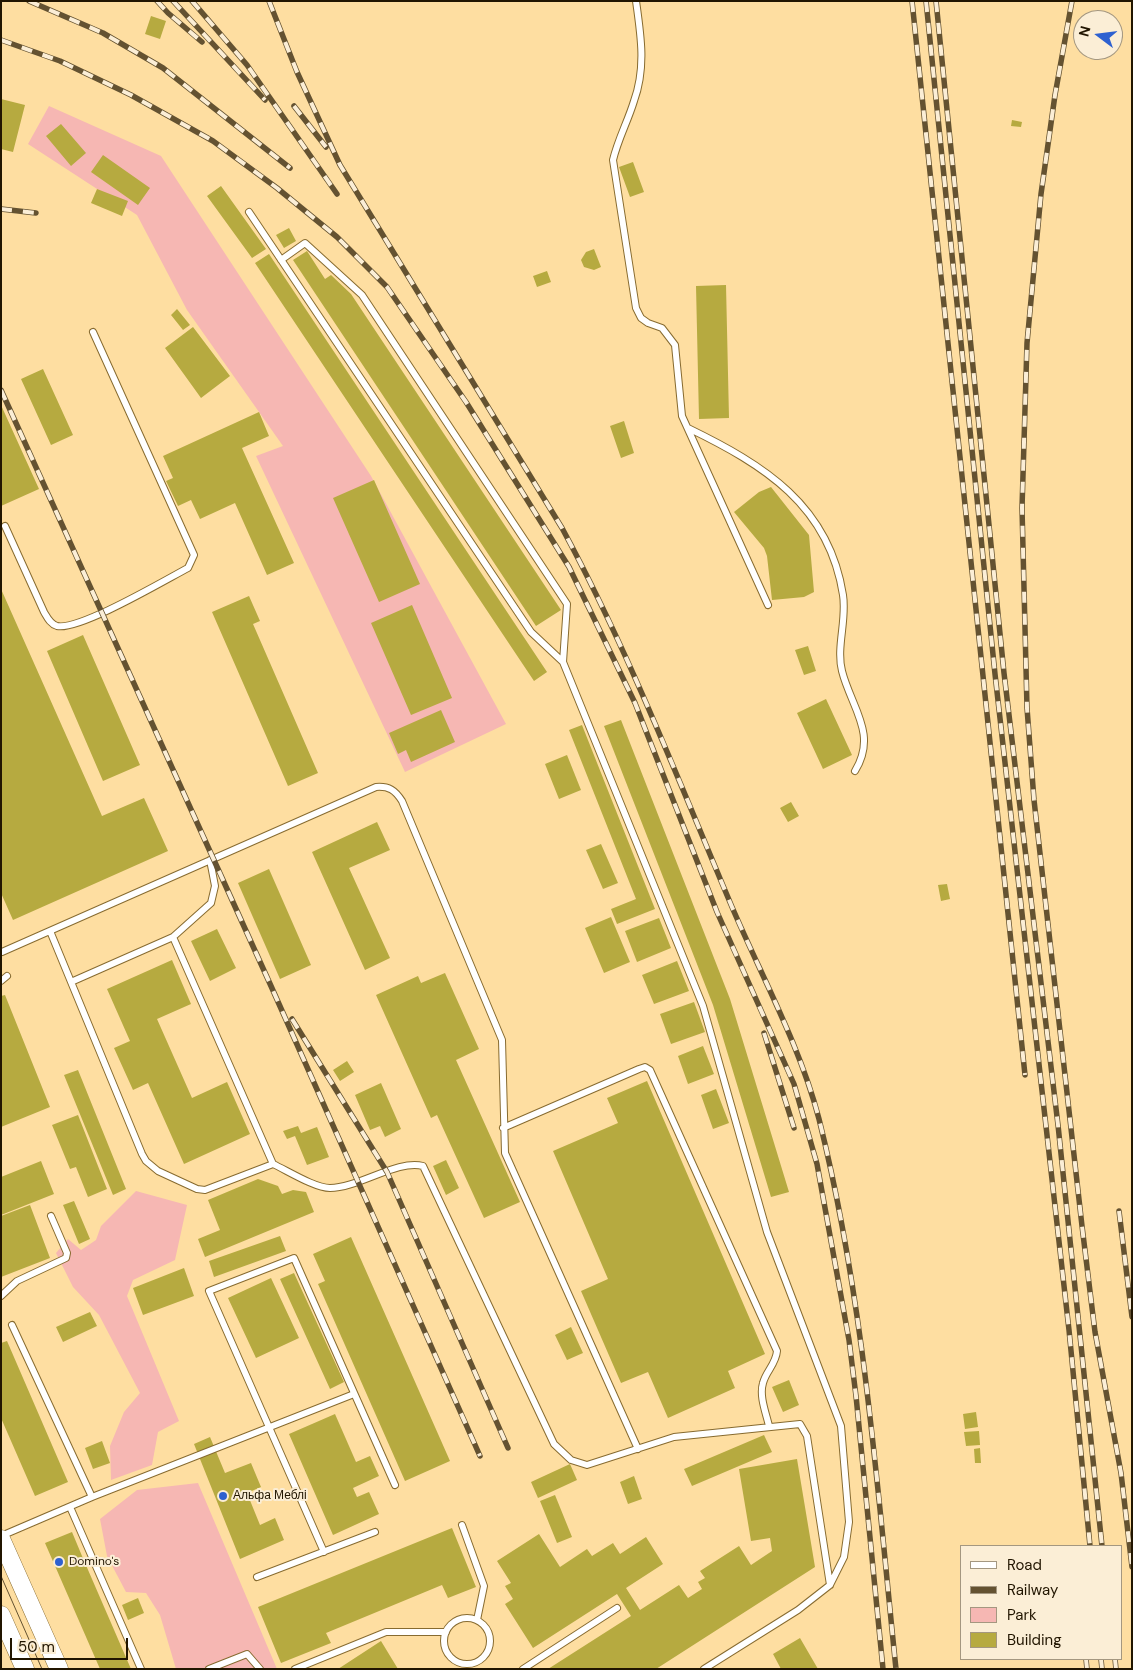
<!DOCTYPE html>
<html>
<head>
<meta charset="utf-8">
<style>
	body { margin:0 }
	#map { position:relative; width:1133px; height:1670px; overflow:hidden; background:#fedea1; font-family:"DM Sans",sans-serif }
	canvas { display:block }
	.frame { position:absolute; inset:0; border:2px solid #211500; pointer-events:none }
	.legend { position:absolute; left:960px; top:1545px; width:162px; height:115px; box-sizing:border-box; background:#fbeed6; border:1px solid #a49780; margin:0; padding:6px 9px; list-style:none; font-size:15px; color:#211500 }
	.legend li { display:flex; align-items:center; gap:10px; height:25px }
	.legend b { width:25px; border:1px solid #a49780 }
	.north { position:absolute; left:1073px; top:10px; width:50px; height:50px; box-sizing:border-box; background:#fbeed6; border:1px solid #a49780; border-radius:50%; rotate:285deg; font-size:14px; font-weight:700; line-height:20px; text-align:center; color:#211500 }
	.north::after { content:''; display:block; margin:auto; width:18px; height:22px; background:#2e61d0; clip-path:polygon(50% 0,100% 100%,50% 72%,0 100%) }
	.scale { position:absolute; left:10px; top:1638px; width:118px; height:22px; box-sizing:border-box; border:2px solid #211500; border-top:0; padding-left:6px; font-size:15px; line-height:18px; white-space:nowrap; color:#211500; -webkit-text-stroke:4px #fbeed6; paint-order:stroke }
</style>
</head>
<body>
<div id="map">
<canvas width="1133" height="1670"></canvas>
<div class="frame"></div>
<ul class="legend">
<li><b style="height:6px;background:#fff"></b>Road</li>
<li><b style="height:6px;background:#645231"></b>Railway</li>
<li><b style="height:14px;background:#f6b7b3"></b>Park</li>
<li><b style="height:14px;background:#b6aa40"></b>Building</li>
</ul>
<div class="north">N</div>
<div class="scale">50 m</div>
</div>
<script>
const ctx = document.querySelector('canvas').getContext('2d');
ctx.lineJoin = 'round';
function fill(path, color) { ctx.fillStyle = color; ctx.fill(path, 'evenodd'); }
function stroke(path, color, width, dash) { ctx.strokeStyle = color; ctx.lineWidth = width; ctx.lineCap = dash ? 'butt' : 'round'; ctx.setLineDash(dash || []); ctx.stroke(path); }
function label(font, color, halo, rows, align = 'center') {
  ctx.font = font + ' "DM Sans",sans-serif'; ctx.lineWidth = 4; ctx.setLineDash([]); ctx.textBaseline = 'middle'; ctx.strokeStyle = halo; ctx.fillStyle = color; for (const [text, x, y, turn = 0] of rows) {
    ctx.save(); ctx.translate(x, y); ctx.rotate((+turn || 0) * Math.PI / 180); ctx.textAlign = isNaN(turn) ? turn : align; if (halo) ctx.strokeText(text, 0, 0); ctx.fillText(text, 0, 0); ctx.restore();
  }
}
const green = new Path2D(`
	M49,106l112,50 210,320 135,248 -101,48 -149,-316 27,-10 -96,-136 -50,-95 -109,-71z
	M136,1191l51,14 -12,55 -42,20 -6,16 52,125 -21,11 -6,33 -41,15 -1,-34 14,-34 16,-19 -41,-78 -26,-28 -17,-34 12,-14 13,11 15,-10 5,-14z
	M198,1483l79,186h-101l-16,-54 -14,-22 -20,-1 -19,-36 -7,-37 37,-29z`);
const building = new Path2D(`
	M151,16l15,5 -6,18 -15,-5z
	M1,99l24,6 -12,47 -12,-3z
	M1012,120l10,2 -1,5 -10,-1z
	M61,124l25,29 -15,13 -25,-30z
	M103,155l47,33 -12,17 -47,-33z
	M633,162l11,30 -14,5 -11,-30z
	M221,186l45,63 -14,9 -45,-62z
	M97,189l31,12 -6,15 -31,-13z
	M289,228l7,13 -12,7 -8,-13z
	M594,249l7,18 -7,3 -10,-3 -3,-7 5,-8z
	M307,251l18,28 6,-4 20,19 210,316 -25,16 -243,-366z
	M269,254l278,418 -13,9 -279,-418z
	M547,271l4,11 -14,5 -4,-11z
	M726,285l3,133 -30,1 -3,-133z
	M177,309l13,16 -7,5 -12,-15z
	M193,327l37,49 -29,22 -36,-50z
	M43,369l30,66 -22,10 -30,-66z
	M1,405l38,84 -38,17z
	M259,412l10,24 -27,12 52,115 -27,12 -32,-72 -35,16 -9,-19 -13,6 -12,-25 7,-3 -10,-22z
	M624,421l10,32 -13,5 -11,-32z
	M374,480l46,104 -41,18 -46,-104z
	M771,487l38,48 5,57 -10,5 -32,3 -5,-44 -3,-8 -30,-36 25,-20z
	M1,589l101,227 42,-18 24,53 -155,69 -12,-27z
	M249,596l11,25 -7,3 65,149 -30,13 -76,-174z
	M412,605l40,93 -41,17 -40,-92z
	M83,635l57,130 -37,16 -56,-130z
	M808,646l8,25 -12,4 -9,-25z
	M826,699l26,56 -29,14 -26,-56z
	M441,710l14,32 -44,20 -5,-12 -8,4 -9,-21z
	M621,720l109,279 59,193 -18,5 -58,-192 -109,-279z
	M582,725l73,184 -38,15 -6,-15 25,-10 -67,-169z
	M567,755l14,35 -22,9 -14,-35z
	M791,802l8,14 -11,6 -8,-14z
	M377,822l13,28 -41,18 41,90 -25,12 -53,-118z
	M601,844l17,39 -15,6 -17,-39z
	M269,869l42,96 -31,14 -42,-96z
	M947,884l3,15 -9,2 -3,-16z
	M611,917l19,45 -26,11 -19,-45z
	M659,918l12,30 -34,14 -12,-31z
	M217,929l19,39 -26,13 -19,-40z
	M172,960l19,44 -34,15 35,79 35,-16 23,52 -66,30 -36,-81 -15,7 -19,-42 16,-7 -23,-52z
	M677,961l12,30 -35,13 -12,-29z
	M445,973l34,76 -23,11 64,142 -36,16 -47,-103 -6,3 -55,-123 42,-19 3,7z
	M5,995l45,112 -49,20v-131z
	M694,1002l11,30 -34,12 -11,-30z
	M703,1046l11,28 -26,10 -10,-28z
	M347,1061l7,11 -14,9 -7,-11z
	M78,1070l48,119 -13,6 -49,-120z
	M647,1081l118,273 -37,17 7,17 -67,30 -20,-46 -27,11 -40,-92 27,-12 -55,-128 65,-28 -11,-25z
	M381,1083l20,46 -16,8 -5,-11 -10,4 -15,-35z
	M716,1089l13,34 -16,6 -12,-34z
	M78,1115l29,74 -19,8 -12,-30 -6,2 -18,-44z
	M298,1126l3,7 16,-6 12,30 -22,8 -12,-29 -8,3 -4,-8z
	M446,1160l13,28 -13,7 -13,-29z
	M41,1161l13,33 -53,21v-38z
	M258,1179l20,7 4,8 11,-4 13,2 8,20 -109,45 -7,-18 22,-9 -12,-30z
	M74,1201l16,38 -11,5 -16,-39z
	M30,1205l20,53 -49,19v-61z
	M280,1236l6,15 -72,26 -5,-16z
	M351,1237l99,224 -45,20 -87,-197 7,-3 -12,-27z
	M184,1268l10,28 -51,19 -10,-27z
	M294,1273l50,109 -14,7 -50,-110z
	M271,1278l28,60 -43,20 -28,-60z
	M90,1312l7,14 -34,16 -7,-15z
	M571,1327l12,26 -16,7 -12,-25z
	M7,1341l61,141 -33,14 -34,-78v-75z
	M789,1380l10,25 -16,7 -11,-25z
	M976,1412l2,15 -13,2 -2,-15z
	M335,1414l21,48 14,-6 9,20 -26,12 4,9 12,-5 10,22 -46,21 -44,-101z
	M979,1431l1,14 -14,1 -2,-14z
	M764,1435l8,17 -80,34 -8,-17z
	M210,1437l15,36 26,-10 10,24 -14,6 13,32 15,-7 9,22 -44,19 -46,-115z
	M102,1441l8,22 -17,6 -8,-21z
	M980,1448l1,15h-6l-1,-14z
	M797,1459l18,108 -159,102h-108l83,-53 -14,-22 -84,54 -28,-44 8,-5 -8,-13 6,-3 -14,-22 42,-27 21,33 27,-18 5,7 21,-13 7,11 26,-17 17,27 -37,24 14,22 39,-25 9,13 14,-9 -4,-7 7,-4 -5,-7 39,-25 12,19 21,-14 -2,-13 -19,3 -12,-72z
	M570,1464l7,16 -39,18 -7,-16z
	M634,1476l8,23 -14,5 -8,-22z
	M555,1495l17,42 -15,6 -17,-42z
	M452,1528l24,59 -28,11 -6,-13 -116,48 5,10 -50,20 -23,-56z
	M72,1532l10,24 49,113h-31l-55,-126z
	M138,1598l6,15 -16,7 -6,-15z
	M800,1638l18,31h-37l-8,-15z
	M381,1641l17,28h-60z`);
const lane = new Path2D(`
	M636,1c5,35 10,67 -2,100 -6,20 -16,38 -21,59l23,148 5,10 7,5 14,5 13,17 7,71 86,189
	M249,212l282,420 32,30 140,344 64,226 74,194 8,96 -5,35 -14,28 -32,25 -94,59
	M281,260l24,-17 57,52 205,309 -4,58
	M688,428c76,37 141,77 155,167 4,25 -7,52 -1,76 9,36 36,63 13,100
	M5,526l39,86c3,5 6,12 13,14 22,5 108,-46 131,-58l6,-13 -101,-223
	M50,931l92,223 4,7 12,10 39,18 8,1 68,-26c15,7 42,24 57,24 28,0 68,-29 93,-22l131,278 17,16 16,5 87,-28 126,-13 7,12 23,149
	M173,937l100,227
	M2,952l374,-165c13,-1 19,3 26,14l100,239 3,113 133,296
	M1,981l6,-5
	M71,982l102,-45 38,-34 4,-17 -5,-26
	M503,1128l136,-59 6,-2 5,3 127,281c-1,13 -11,20 -14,32 -4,13 3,30 6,43
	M1,1296l16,-15 49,-23 1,-5 -16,-37
	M12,1325l80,172
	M70,1507l71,162
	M462,1525l22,61 -7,34
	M1,1536l91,-39 262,-103
	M324,1552l-115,-261 85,-33 101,227
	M257,1577l118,-45
	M444 1641a23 23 0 1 1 46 0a23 23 0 1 1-46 0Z
	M209,1669l38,-15 13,15
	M295,1669l91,-37h60
	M523,1669l94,-61`);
const secondary = new Path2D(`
	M1,1539l58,130
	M1,1615l24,54`);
const tram = new Path2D(`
	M1,1576l41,93`);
const rail = new Path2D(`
	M29,1l74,32 60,35 127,100
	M157,1l11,12 34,29
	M173,1l92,99
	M192,1l55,64 90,129
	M269,1l28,71 43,93 222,363c66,122 116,251 170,379 30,70 68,139 87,212 45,180 58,367 77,550
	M912,1l113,1074
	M926,1l69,673 74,656 21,216
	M936,1l68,672 54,452 44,421
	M1072,1l-17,94 -14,99 -14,149 -5,165 5,200 7,92 48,426 13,106 26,141 11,94
	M1,40l59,21 71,34 82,46 64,47 60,49 50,50 79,115 103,165 66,136 82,209 77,172 23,80 32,176 7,56 27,273
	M294,106l32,41
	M1,209l35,4
	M1,390l270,596 209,470
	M292,1019l95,153 121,276
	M764,1033l30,95
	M1119,1211l13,106
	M1086,1659l1,10
	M1101,1659l1,10
	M1115,1659l1,10`);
const markers = [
	[223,1496,5,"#2e61d0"],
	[59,1562,5,"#2e61d0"]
];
const poiNames = [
	["Альфа Меблі",233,1496],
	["Domino's",69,1562]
];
fill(green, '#f6b7b3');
fill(building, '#b6aa40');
stroke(lane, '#876b30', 8);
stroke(secondary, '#876b30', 19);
stroke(lane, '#fff', 6);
stroke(secondary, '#fff', 18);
stroke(tram, '#645231', 1);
stroke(rail, '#645231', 5.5);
stroke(rail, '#fbeed6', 4, [11]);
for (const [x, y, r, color] of markers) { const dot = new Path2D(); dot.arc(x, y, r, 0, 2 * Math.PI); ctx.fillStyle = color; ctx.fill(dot); stroke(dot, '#fbeed6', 2); }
label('12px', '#211500', '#fbeed6', poiNames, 'left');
</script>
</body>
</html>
